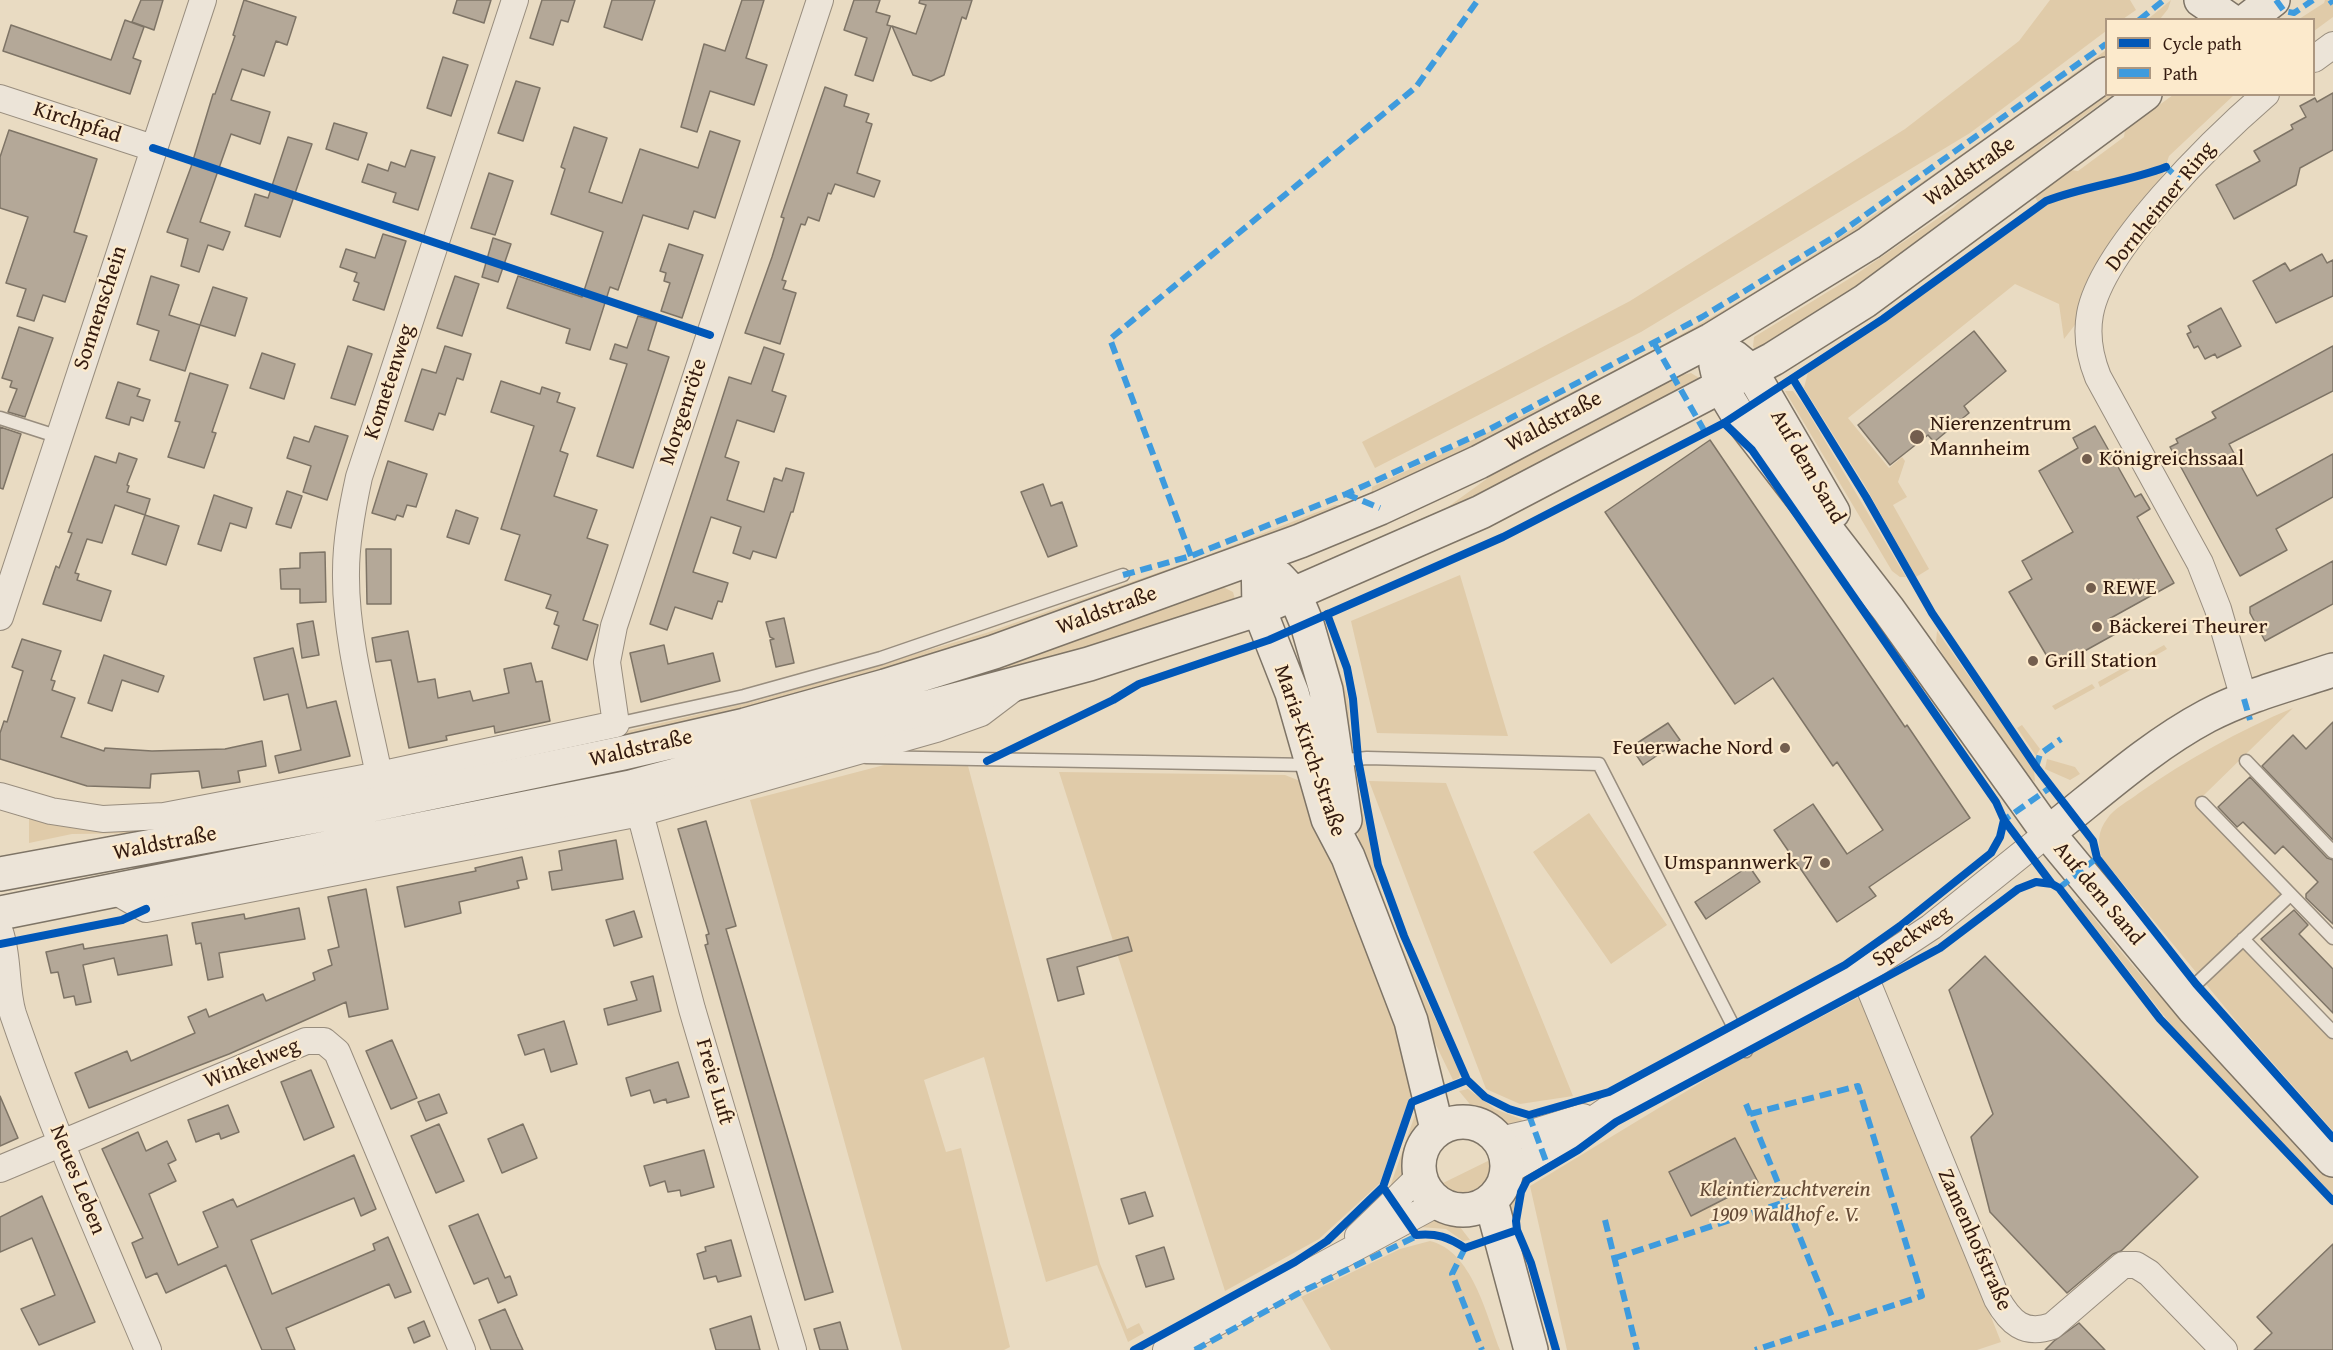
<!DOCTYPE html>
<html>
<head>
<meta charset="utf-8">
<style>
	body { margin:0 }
	#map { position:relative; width:2333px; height:1350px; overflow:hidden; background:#e9dbc2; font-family:"Gentium Book Plus",serif }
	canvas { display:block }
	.legend { position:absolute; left:2105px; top:18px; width:210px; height:78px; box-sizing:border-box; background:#fceacc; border:2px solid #ac9780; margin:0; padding:8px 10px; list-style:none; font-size:18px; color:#331a0f }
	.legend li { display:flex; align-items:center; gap:12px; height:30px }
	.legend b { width:30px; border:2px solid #ac9780 }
</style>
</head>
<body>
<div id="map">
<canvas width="2333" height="1350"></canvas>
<ul class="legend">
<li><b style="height:8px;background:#0057b8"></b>Cycle path</li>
<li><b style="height:8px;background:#3e9bde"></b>Path</li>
</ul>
</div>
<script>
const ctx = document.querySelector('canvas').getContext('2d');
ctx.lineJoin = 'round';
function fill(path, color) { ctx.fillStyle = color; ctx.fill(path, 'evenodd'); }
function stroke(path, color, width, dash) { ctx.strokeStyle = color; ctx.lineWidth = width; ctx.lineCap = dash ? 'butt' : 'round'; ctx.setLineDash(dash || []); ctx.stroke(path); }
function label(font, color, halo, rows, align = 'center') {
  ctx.font = font + ' "Gentium Book Plus",serif'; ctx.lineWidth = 4.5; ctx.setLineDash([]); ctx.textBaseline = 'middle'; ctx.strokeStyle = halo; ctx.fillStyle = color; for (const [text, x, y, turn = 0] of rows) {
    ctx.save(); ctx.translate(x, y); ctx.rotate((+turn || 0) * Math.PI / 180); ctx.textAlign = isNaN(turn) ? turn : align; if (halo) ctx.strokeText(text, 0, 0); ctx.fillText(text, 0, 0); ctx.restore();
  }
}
const green = new Path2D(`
	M2050,0h80l6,10 -13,9 -17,1v11l-136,102 -329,199 -266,136 -13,-26 268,-141 275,-172 114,-88z
	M2171,0l-3,9 -8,10h-12z
	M2325,0h8v17l-19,14v-11l-15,-1 25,-16z
	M2106,50v12l-342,234 -169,94 -224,106 1,-9c131,-61 263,-122 387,-198 120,-74 234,-156 347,-239z
	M2106,89v5l7,1 -69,50 -56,52 -226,155 -9,-5 1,-10 98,-60 101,-69 50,-45z
	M2173,95h61l-65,61 -8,24 -53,65 -15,29 -12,43 -17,22 -5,-35 -44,-20 -167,134 41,50 13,-11 3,4 -7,21 9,15 -14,8 36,64 -13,8 -52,-93 -60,-96 4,-16 233,-164 -6,-11 36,-27 7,1 46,-34 1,-7z
	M1691,373l10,6 -265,144 5,-11 80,-58 139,-74z
	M1785,391h8l10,13 103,173h-6l-8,-6z
	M1335,505h19l-151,60 2,-9z
	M1185,563l6,7 -202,74 -234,66 -606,123 -77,1 -43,9v-26l77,10 430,-75 220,-51 230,-68z
	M1460,575l48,161 -131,-3 -26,-112z
	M1223,587l10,5 4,14 -489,143 -573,113z
	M1320,625l7,4 21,69 3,44 -5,3z
	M1937,631l97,138 1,13 -9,-8 -71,-100 -19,-31z
	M2164,645l3,4 -67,38 -2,-5z
	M2092,684l3,4 -40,22 -3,-4z
	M2293,708l-90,88 -2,14 80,82v8l-43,41 95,98v92l-91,-103 -140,-170c-5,-15 -4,-27 5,-39 7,-11 22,-18 32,-26 49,-34 99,-62 154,-85z
	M2022,725l18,24 -4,7 -19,-28z
	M2047,759l28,8 5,7 -10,6 -25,-11z
	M888,764l80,2 132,498 27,65 12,-6 5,10 -16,9 -31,-77 -51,17 -62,-225 -60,23 22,72 15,-4 49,199 -6,3h-102l-152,-550z
	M1059,772l226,3 20,8 116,308 -11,6 -30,86 -61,56 -94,52z
	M1355,774l24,112 21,56 60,131 -1,5 -6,2 -36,-74 -51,-135 -10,-44z
	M1369,781l77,2 127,313 -53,8 -34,-15z
	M1589,813l78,112 -56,39 -78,-112z
	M2079,899c76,100 167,188 254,279v17l-157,-164 -101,-129z
	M1863,995l138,347 -24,8h-410l-37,-164 198,-120z
	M1468,1089l27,20 26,10 7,6 -21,2 -33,-18 -15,-18z
	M1418,1106l9,15 -14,27 -5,27 -14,18 -3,-9z
	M1494,1158c2,33 -31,49 -55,27z
	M1539,1161l1,7c-24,14 -23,26 -28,51l-5,-20 14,-23z
	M1440,1216l17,7 13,17 -7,1 -17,-12 -26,-2z
	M1430,1241c42,10 56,73 70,109h-169l-30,-53 99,-48z`);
const building = new Path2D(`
	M141,0h22l-9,30 -22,-8z
	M244,0l52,17 -9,28 -11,-4 -12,35 -22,-7 -11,31 39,12 -10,32 -29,-10 -31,88 30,10 -7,18 -15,-5 -9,27 -18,-6 7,-27 -21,-7 24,-65 22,-73h2l20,-58 -2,-1z
	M457,0h34l-7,23 -31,-10z
	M542,0h33l-7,22 -7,-2 -8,25 -23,-7z
	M612,0h43l-13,40 -38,-13z
	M742,0h22l-18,58 21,7 -13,40 -44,-14 -13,41 -16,-5 23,-83 21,7z
	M854,0h26l-4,12 14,4 -3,9 4,1 -18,55 -18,-6 12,-37 -23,-8z
	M920,0h52l-6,19 -4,-2 -18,58 -13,6 -18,-6 -21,-49 24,8 10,-29 -7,-2z
	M125,20l19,7 -11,31 8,3 -11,33 -127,-43 8,-26 100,35z
	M443,57l25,8 -17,51 -24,-8z
	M516,81l24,7 -17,53 -25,-8z
	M825,87l22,8 -3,11 25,8 -3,8 6,2 -15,49 23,8 -6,16 -39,-13 -4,10 -3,-1 -9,28 -11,-4 -3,8 -4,-1 -19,56 4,1 -3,8 13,4 -16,51 -35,-11 27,-76 12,-39 -3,-1z
	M2333,93v57l-33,18 -4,17 -62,34 -18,-34 44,-24 -6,-10 39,-22 -2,-4 15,-8 -6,-11 15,-8 2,4z
	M334,123l33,10 -9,27 -32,-11z
	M574,127l33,11 -18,54 33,11 18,-54 58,19 12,-37 30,10 -25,77 -21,-7 -6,18 -45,-14 -25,75 -8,-3 -20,63 -24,-7 4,-14 -63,-21 11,-32 64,21 21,-65 -52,-18 14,-45 -4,-2z
	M9,130l88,29 -23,73 13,4 -22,66 -22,-7 -9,26 -17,-5 9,-27 -20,-6 22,-66 -28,-9v-51z
	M288,137l24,7 -32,93 -35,-11 10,-32 13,4z
	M411,150l24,7 -17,53 -25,-8 3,-9 -34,-11 6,-18 20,7 3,-9 14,5z
	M489,173l24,8 -18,54 -24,-7z
	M383,234l23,7 -22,69 -31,-10 6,-17 -5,-2 3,-8 -17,-6 6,-18 29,9z
	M493,238l18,6 -13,38 -16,-5z
	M669,244l34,11 -21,63 -21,-7 9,-28 -6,-2 2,-8 -6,-2z
	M2322,254l5,9 6,-3v36l-57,27 -23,-42 32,-18 5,8z
	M151,276l28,9 -10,30 31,10 -15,46 -35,-11 9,-29 -22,-7z
	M455,276l24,8 -17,52 -25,-8z
	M213,287l34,11 -12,38 -35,-11z
	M2221,308l20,38 -24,12 -2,-4 -10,5 -7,-13 -4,2 -7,-14 4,-2 -3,-6z
	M638,316l19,5 -9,29 21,7 -36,111 -36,-12 30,-92 -17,-5 5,-15 12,4z
	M19,327l34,11 -28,79 -17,-5 9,-23 -7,-2 2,-6 -10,-3z
	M1974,331l32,40 -42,35 5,7 -35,29 -6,-7 -38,30 -32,-40z
	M348,346l24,8 -17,51 -24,-7z
	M445,346l26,8 -8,26 -6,-2 -12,37 -6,-2 -6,17 -28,-9 17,-52 14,4z
	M2333,346v45l-104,53 28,52 76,-42v43l-57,32 11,21 -47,26 -70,-129 8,-4 -2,-4 40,-21 -4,-6z
	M764,347l20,7 -12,37 14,5 -12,36 -37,-12 -12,37 14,5 -12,38 37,12 10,-34 8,3 4,-13 18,5 -11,39h-2l-15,46 -23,-7 -3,8 -17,-6 8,-26 -30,-10 -18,55 35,11 -6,19 -4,-1 -6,18 -37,-12 -8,23 -17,-6 79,-247 22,7z
	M262,353l33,11 -11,35 -34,-11z
	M190,373l38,12 -16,47 4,1 -12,35 -36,-11 12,-35 -5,-1z
	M501,381l39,13 2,-7 18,6 -3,9 18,6 -15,43 8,3 -14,42 43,14 -10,28 21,7 -25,75 15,5 -11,35 -35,-12 7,-22 -5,-2 4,-12 -12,-4 5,-13 -46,-15 15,-45 -19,-6 33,-103 -43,-14z
	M118,382l22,7 -3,7 13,4 -7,21 -12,-4 -2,8 -23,-7z
	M315,426l33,10 -21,64 -24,-8 8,-26 -24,-8 7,-21 15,5z
	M2095,426l40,71 6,-3 9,15 -13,8 37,66 -65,36 8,14 -63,35 -45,-76 23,-13 -10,-18 51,-29 -34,-61 39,-23 -5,-10z
	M0,427l21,7 -18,55 -3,-1z
	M1710,440l195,287 2,-2 63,93 -101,69 7,9 -39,26 -63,-92 39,-26 34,50 36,-24 -46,-68 -4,4 -60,-88 -38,26 -130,-192z
	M119,453l18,6 -10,26 2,1 -2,6 23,7 -5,16 -30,-10 -13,38 -15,-4 -12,34 4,1 -2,6 34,11 -10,30 -58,-17 13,-38 3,2 13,-35 -4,-1 27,-76 21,7z
	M388,461l39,13 -11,33 -9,-2 -4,12 -6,-2 -2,5 -23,-7z
	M1043,484l8,22 11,-4 15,44 -29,11 -27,-65z
	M287,491l15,5 -11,32 -15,-4z
	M214,495l38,13 -6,20 -16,-5 -9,28 -23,-7z
	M456,510l22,8 -9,26 -22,-7z
	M145,515l34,11 -13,39 -34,-11z
	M366,549h25v55h-24z
	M325,552l1,50 -26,1v-14h-19l-1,-20 20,-1v-15z
	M2333,561v43l-68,37 -15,-28v-6z
	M784,618l10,45 -18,4 -6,-27 4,-1 -4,-2 -4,-15z
	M313,621l6,34 -17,3 -5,-34z
	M408,631l10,51 17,-3 3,19 32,-7 3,10 36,-8 -5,-24 27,-6 5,19 6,-1 8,40 -55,12 -1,-7 -48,10 1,4 -38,8 -18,-88 -15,2 -4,-24z
	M22,639l39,12 -10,29 4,1 -3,9 23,8 -14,39 43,14 1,-3 47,3 73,-2 37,-8 4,25 -28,5 2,11 -38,6 -3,-17 -48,3 -1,14 -63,-2 -87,-27v-26l4,-12 3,1 16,-51 -11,-4z
	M664,645l4,19 45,-11 7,28 -79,21 -11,-49z
	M293,648l14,60 29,-7 14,55 -71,17 -4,-17 26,-6 -13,-56 -24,6 -10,-42z
	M104,655l60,21 -6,16 -36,-12 -10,31 -24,-8z
	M2333,722v118l-71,-74 31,-31 13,14z
	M1668,723l12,17 -37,25 -12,-18z
	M2250,777l77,81 6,2v64l-27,-26v-4l12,-12 -35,-36 -8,8 -32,-32 -6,5 -19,-20z
	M706,821l30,105 -10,3 107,363 -28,8 -100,-355 3,-1 -2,-9 3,-1 -31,-105z
	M616,840l7,39 -71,11 -3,-18 13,-2 -3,-19z
	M522,857l5,22 -10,2 2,7 -60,14 2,11 -56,14 -8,-40 79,-16 -1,-3z
	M1749,866l11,16 -54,37 -11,-17z
	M366,889l22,120 -39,8 -3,-15 -117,52 -140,54 -14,-35 52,-22 4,10 64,-28 -7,-16 18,-8 3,8 54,-23 3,7 49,-21 -2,-7 19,-8 -4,-15 11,-3 -11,-50z
	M299,908l6,31 -86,14 4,24 -15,3 -7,-37 -5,1 -4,-21 52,-9 1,5z
	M2294,910l14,15 -9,9 34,35v44l-72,-74z
	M634,911l8,26 -28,9 -8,-26z
	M167,935l5,30 -54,10 -4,-17 -31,7 8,37 -15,3 -2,-9 -10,2 -6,-26 -7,1 -5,-21 37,-8 1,5z
	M1128,937l4,14 -55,16 7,27 -26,7 -11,-42z
	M1985,956l213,221 -77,74 -8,3 -46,39 -77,-81 -19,-75 22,-23 -44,-124z
	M653,976l8,35 -53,14 -4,-16 33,-9 -6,-18z
	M564,1021l13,43 -26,8 -7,-23 -19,6 -7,-20z
	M392,1040l25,58 -26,11 -25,-58z
	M678,1062l11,35 -22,6 -1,-4 -12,4 -4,-13 -19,6 -5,-18z
	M311,1070l23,57 -30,13 -23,-58z
	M439,1094l8,19 -21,8 -8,-19z
	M0,1096l18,42 -18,8z
	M228,1105l11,27 -18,7 -2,-6 -23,9 -8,-22z
	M439,1124l25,57 -28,12 -25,-57z
	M523,1124l14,34 -35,15 -14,-34z
	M138,1132l8,19 21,-10 9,19 -8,4 8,17 -27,13 29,71 40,-18 -15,-35 30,-13 4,8 117,-52 22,54 -15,7 -7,-18 -103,42 21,54 103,-44 -2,-6 15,-7 23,55 -16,6 -6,-14 -103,44 9,22h-33l-36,-85 -60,28 -9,-20 -11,5 -14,-35 11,-5 -41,-89z
	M1735,1138l23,44 -67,34 -22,-44z
	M704,1150l10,37 -33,9 -1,-6 -12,2 -3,-11 -15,5 -6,-20z
	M1145,1192l8,24 -24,8 -8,-25z
	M42,1196l53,126 -56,23 -18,-36 34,-14 -23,-57 -32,14v-35z
	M478,1214l27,64 5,-2 7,19 -19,8 -10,-25 -14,6 -25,-58z
	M731,1240l10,36 -23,6 -2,-6 -12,3 -7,-25 9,-3 -1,-4z
	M2333,1244v106h-79l18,-17 -15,-16z
	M1164,1247l10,32 -28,8 -10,-31z
	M505,1309l12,28 6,13h-32l-12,-30z
	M751,1316l9,34h-44l-6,-21z
	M424,1321l6,15 -16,7 -6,-15z
	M840,1322l8,28h-28l-6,-21z
	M2079,1323l26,27h-60l9,-9z`);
const lane = new Path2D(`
	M0,418l59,19
	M616,724l128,-28 137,-38 242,-83
	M866,757l444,8
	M1336,761l31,-3 232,6 147,287
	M2246,761l87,91
	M2202,803l131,135
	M2243,939l90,93
	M2196,984l94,-89`);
const street = new Path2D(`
	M2314,59l19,-14
	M0,98l153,50
	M0,617l203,-617
	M2244,699l-26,-90 -18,-46 -102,-186c-8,-20 -12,-41 -8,-63 12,-66 124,-175 176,-220
	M379,775c-13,-65 -34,-137 -33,-203 0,-32 6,-63 13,-95l156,-477
	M0,796l51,15 52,8 61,-3 215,-41 237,-51 -9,-62 7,-36 206,-626
	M640,813l52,196 101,341
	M113,890l33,19 494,-96 296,-84 45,-16 33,-25
	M0,932c9,27 5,56 13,82 39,114 88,225 135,336
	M1863,972l134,327c13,23 27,37 55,27l71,-61h13l13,8 75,77
	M1500,1140l35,-8 48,-15
	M0,1169l306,-128h18l13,11 125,298
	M1508,1171l62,-35 37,-26 256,-138 68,-45 117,-94
	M1358,1236l62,-60
	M1166,1350l272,-147`);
const secondary = new Path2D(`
	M2201,0l29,20
	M2247,20l26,-20
	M1734,357l17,14 82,141
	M1716,365l5,22 17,28 150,194 160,224 145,175 140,152
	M1258,556l1,53 33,84 36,126 20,38 63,164 26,108
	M1279,578l16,17 12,29 19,66 19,130
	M2048,833c51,-40 101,-86 159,-117 40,-21 84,-32 126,-46
	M0,874l333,-61 290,-60 122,-28 140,-39 109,-34 306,-111 80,-33 99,-46 232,-122 158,-97 237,-169
	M0,913l631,-126 458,-123 170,-55 222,-97 292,-153 92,-58 280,-207
	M1419 1166a44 44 0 1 1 88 0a44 44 0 1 1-88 0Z
	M1491,1201l40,149`);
const quiet = new Path2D(`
	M2276,0l8,11 10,2 19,-13
	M2330,0l3,4
	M2139,20l25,-20
	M2163,168l3,-1 13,12
	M1654,343l51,89
	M1346,494l34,14
	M1191,556l-81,-217 306,-252 62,-87
	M1123,575l68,-19 155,-62 142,-64 214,-113 135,-82 269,-191
	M2244,699l6,21
	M2036,767l4,-13 21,-15
	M2003,825l1,-5 47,-33
	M2059,888l38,-30
	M1746,1104l89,220
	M1750,1114l108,-28 64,210 -167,54
	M1529,1115l19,52
	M1605,1220l32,130
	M1465,1248l-13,26 30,76
	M1615,1258l170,-56
	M1195,1350l102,-56 122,-59`);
const cycleway = new Path2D(`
	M153,148l557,187
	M1793,379l73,118 66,116 104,154 57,74 4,17 99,126 137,154
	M1724,423l28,27 244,352 8,18 48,64 7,4 101,131 173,182
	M1327,614l20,54 6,31 5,60 20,106 26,71 63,144 18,17 24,12 20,6 80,-23 236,-127 55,-39 91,-73 9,-16 4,-17
	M987,761l126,-61 26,-16 130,-44 234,-103 221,-114 159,-104 163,-118c39,-15 81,-19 120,-34
	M0,944l122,-24 24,-11
	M1383,1187l33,48c21,-2 32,2 49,13l52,-18
	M1134,1350l161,-88 32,-21 56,-54 29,-85 55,-22
	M1556,1350l-25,-87 -14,-33 -1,-9 5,-29 6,-12 51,-30 38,-28 324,-174 78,-59 18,-7 16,2`);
const markers = [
	[1917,437,8,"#735e4e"],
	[2087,459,6,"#735e4e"],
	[2091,588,6,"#735e4e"],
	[2097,627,6,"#735e4e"],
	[2033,661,6,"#735e4e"],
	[1785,748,6,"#735e4e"],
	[1825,863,6,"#735e4e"]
];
const streetNames = [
	["Kirchpfad",77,123,18],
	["Waldstraße",1970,172,-35],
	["Dornheimer Ring",2161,207,-51],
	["Sonnenschein",101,308,-72],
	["Kometenweg",390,382,-72],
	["Morgenröte",684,412,-72],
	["Waldstraße",1554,422,-28],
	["Auf dem Sand",1807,467,60],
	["Waldstraße",1107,611,-20],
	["Waldstraße",641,749,-13],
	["Maria-Kirch-Straße",1309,751,71],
	["Waldstraße",165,844,-11],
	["Auf dem Sand",2098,894,50],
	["Speckweg",1912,937,-35],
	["Winkelweg",252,1064,-22],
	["Freie Luft",714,1082,74],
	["Neues Leben",77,1180,68],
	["Zamenhofstraße",1974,1240,66]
];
const poiNames = [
	["Nierenzentrum",1930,424],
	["Mannheim",1930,449],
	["Königreichssaal",2099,459],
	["REWE",2103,588],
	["Bäckerei Theurer",2109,627],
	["Grill Station",2045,661],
	["Feuerwache Nord",1773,748,"right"],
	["Umspannwerk 7",1813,863,"right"]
];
const parkNames = [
	["Kleintierzuchtverein",1785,1190],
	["1909 Waldhof e. V.",1785,1215]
];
fill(green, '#e0cba9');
fill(building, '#b4a898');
stroke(building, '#7e7466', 1.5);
stroke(lane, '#988d7e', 15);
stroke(street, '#988d7e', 28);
stroke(secondary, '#7e7466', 36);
stroke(lane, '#ece4d8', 12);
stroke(street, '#ece4d8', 26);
stroke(secondary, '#ece4d8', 33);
stroke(quiet, '#3e9bde', 6, [12, 6]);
stroke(cycleway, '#0057b8', 8);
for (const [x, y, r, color] of markers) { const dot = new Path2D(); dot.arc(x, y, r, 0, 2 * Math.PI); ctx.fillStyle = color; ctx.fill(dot); stroke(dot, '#fceacc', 2); }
label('22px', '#331a0f', '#fceacc', streetNames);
label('22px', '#331a0f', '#fceacc', poiNames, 'left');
label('italic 22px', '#654b37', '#fceacc', parkNames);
</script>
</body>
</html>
